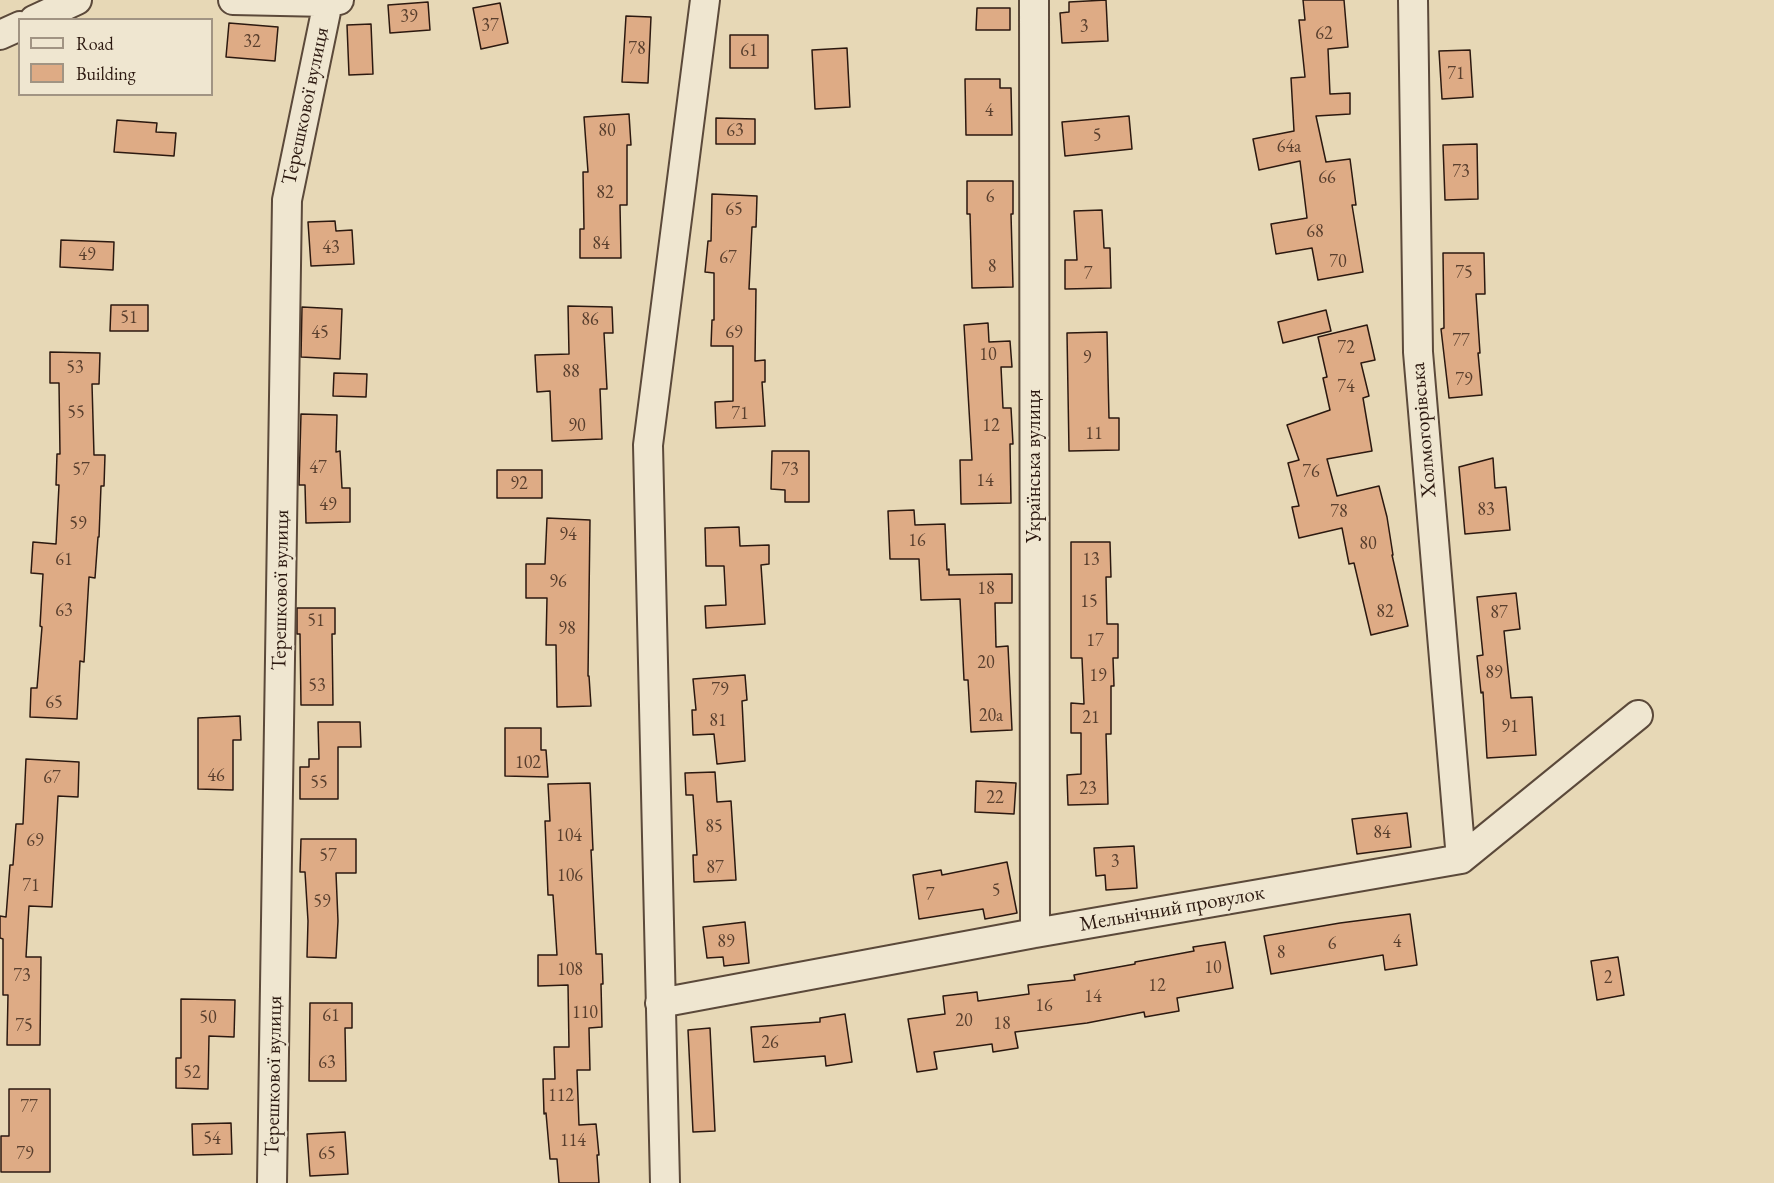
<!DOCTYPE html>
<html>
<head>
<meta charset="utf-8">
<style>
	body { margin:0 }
	#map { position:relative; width:1774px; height:1183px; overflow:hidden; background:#e7d8b6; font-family:"EB Garamond",serif }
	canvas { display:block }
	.legend { position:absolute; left:18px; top:18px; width:195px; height:78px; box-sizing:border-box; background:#efe6d0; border:2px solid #a19483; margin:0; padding:8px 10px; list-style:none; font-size:18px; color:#2c1910 }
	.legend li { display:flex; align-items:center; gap:12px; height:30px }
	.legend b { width:30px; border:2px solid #a19483 }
</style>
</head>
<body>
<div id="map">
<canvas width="1774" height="1183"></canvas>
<ul class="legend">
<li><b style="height:8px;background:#efe6d0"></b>Road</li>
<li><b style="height:16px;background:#deab85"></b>Building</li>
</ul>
</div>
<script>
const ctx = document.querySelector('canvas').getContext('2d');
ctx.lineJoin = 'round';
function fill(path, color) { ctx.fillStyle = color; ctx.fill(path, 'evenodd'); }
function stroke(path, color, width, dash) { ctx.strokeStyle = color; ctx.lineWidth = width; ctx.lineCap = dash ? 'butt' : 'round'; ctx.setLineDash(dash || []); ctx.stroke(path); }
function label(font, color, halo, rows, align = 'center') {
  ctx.font = font + ' "EB Garamond",serif'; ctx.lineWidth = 5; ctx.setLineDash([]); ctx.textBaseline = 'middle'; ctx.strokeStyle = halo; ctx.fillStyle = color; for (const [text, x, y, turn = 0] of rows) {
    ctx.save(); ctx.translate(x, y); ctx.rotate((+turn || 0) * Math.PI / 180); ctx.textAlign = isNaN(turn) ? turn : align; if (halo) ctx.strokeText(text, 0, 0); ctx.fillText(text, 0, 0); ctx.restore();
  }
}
const building = new Path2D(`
	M1106,0l2,41 -46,2 -2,-30 9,-1v-10z
	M1303,0h41l4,47 -20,2 2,45 20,-1v21l-34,2 10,46 24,-3 6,46h-4l11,67 -45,8 -6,-32 -36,6 -5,-30 36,-6 -7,-57 -41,9 -6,-31 41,-8 -3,-53 14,-1 -6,-57h6z
	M428,2l2,28 -40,3 -2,-28z
	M500,3l8,40 -27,6 -8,-41z
	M977,8h33v22h-34z
	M626,16l25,1 -3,66 -26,-1z
	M229,23l49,4 -3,34 -49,-4z
	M371,24l2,50 -24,1 -2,-50z
	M730,35h38v33h-38z
	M847,48l3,59 -35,2 -3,-59z
	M1470,50l3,47 -31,2 -3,-48z
	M965,79h35v9h11l1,47h-46z
	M629,114l2,31h-4v60h-7l1,53h-41v-29h4l-1,-57h5l-4,-55z
	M1129,116l3,33 -67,7 -3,-34z
	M716,118l39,1v25h-39z
	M117,120l40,3 -1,9 20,1 -2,23 -60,-4z
	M1477,144l1,55 -33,1 -2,-55z
	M967,181h46v33h-2l2,73 -41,1 -2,-74h-3z
	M712,194l45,2 -1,31h-4l-3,62h7l-1,72 10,-1v22h-3l3,44 -49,2 -1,-26 18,-1v-55h-22l1,-26h2v-47l-9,-1 3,-31h3z
	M1102,210l2,38h6l1,40 -46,1v-29h12l-3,-49z
	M335,221l1,10 16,-1 2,34 -43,2 -3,-44z
	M61,240l53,2 -1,28 -53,-3z
	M1443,253h41l1,41h-9l4,59h-2l4,42 -33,3 -8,-69 3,-1z
	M111,305h37v26h-38z
	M568,306l44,1 1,26h-9l3,56h-7l2,50 -50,2 -2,-50 -13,1 -2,-37 34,-1z
	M302,307l40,2 -2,50 -39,-2z
	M1326,310l5,21 -48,12 -5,-21z
	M988,323l1,19 21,-1 2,26h-11l2,41h8l2,36h-3l1,59 -50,1 -1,-44h12l-8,-135z
	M1367,325l8,35 -14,3 8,33 -6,2 9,53 -45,8 10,37 42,-10 8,31 6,38h-1l16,71 -37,9 -17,-72 -5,1 -7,-36 -43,10 -7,-31 7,-1 -11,-43 11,-3 -12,-35 43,-15 -7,-32 4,-1 -9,-40z
	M1107,332l2,86h10v32l-50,1 -2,-118z
	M50,352l50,1 -1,31h-7l2,71h11l-1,31h-3l-2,51h-1l-3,41 -6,-1 -5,85 -4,-1 -3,58 -47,-2 1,-29h6l5,-61 -2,-1 3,-52 -12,-1 2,-31 23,2 3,-59h-3l1,-31h3l-1,-71h-9z
	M334,373l33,1 -1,23 -33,-1z
	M301,414l36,1 -1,37 4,-1 2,37h8v34l-44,1 -1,-38h-6z
	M772,451h37v51h-24v-12l-14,-1z
	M1493,458l2,30 11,-1 4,43 -45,4 -6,-67z
	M497,470h45v28h-45z
	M914,510l1,15 30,-1 2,46 2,-1v6l63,-1v29h-17l1,44 12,-1 4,84 -41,2 -3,-52h-4l-4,-81 -39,1 -2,-41h-29l-2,-48z
	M547,518l43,2 -2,156h1l2,30 -34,1 -1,-62h-10l1,-47h-21v-34h19z
	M739,527l1,19 29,-1v19l-8,1 4,59 -59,4 -1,-22 21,-1 -2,-39h-18l-1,-38z
	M1071,542h39l1,35h-5l1,47h11v34h-5l1,28h-3v48h-5l2,70 -40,1 -1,-30 14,-1v-41h-10v-30l13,1 -2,-46h-11z
	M1516,593l4,36 -16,2 7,67 21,-1 4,58 -49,3 -4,-66 -2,1 -4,-37 6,-1 -6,-58z
	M297,608h38v26h-3l1,71h-32l-1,-71h-3z
	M745,675l2,25 -5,1 3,60 -28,3 -3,-30 -21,1 -1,-25h4l-3,-31z
	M240,716l1,24h-8v50l-35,-1v-71z
	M318,722h42l1,25h-23v52h-38v-32h9v-8h10z
	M505,728h36v22h5l2,27 -43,-1z
	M26,759l53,3 -1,35 -20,-1 -6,111 -23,-1 -3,51h15l-1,88h-33l1,-50h-5v-56l-3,-1v-22l6,1 4,-52h3l3,-41h7z
	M715,772l2,30 14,-1 5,79 -42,2 -1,-27h4l-4,-60h-7l-1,-22z
	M976,781l40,2 -2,31 -39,-2z
	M590,783l3,67h-2l5,104h6l1,30h-2l1,43 -13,1 1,42h-13l2,55 17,-1 3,31h-2l2,28h-40l-2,-24h-7l-4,-46 -2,1 -1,-35h12l-1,-32h15l-1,-62 -30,1v-31h19l-4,-60h-5l-3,-74h5l-2,-37z
	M1407,813l4,34 -54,7 -5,-35z
	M301,839h55v34h-20l2,48 -2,37 -29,-1 1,-36 -3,-49h-5z
	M1134,846l3,42 -31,2 -1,-15 -9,1 -2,-28z
	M1007,862l10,51 -32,6 -2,-10 -64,10 -6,-44 28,-5 1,5z
	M1410,914l7,51 -32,5 -2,-15 -112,19 -7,-38 76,-13z
	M745,922l4,41 -25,3 -1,-9 -16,1 -4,-31z
	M1225,942l8,46 -56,10 2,13 -34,6 -1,-5 -57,11 -72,9 3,16 -25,4 -1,-8 -58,8 3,17 -20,3 -9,-53 37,-5 -2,-18 34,-4 1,9 51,-7 -1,-9 47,-5 -1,-5 61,-11v-2l59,-11 -1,-4z
	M1618,957l6,38 -27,5 -6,-39z
	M181,999l54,1 -1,37 -25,-1 -1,53 -32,-1v-30h5z
	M310,1003h42v25h-7l1,53h-37z
	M845,1014l7,48 -26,4 -1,-10 -71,6 -3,-35 69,-5v-4z
	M710,1028l5,103 -22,1 -5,-102z
	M9,1089h41v83h-49v-36h8z
	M231,1123l1,31 -39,1 -1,-31z
	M345,1132l3,42 -38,2 -3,-42z`);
const minor = new Path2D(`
	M233,0l95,2 11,-2
	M1034,0l1,933
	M1413,0l5,352 43,507
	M34,20l43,-20
	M0,35l20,-9
	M660,1003l375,-70 426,-74 177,-144
	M272,1183l15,-983 41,-198
	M665,1183l-17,-738 57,-445`);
const numberNames = [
	["39",409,17],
	["37",490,26],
	["3",1084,27],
	["62",1324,34],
	["32",252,42],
	["78",637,49],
	["61",749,51],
	["71",1456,74],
	["4",989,111],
	["80",607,131],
	["63",735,131],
	["5",1097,136],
	["64а",1289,147],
	["73",1461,172],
	["66",1327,178],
	["82",605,193],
	["6",990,197],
	["65",734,210],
	["68",1315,232],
	["84",601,244],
	["43",331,248],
	["49",87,255],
	["67",728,258],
	["70",1338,262],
	["8",992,267],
	["75",1464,273],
	["7",1088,274],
	["51",129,318],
	["86",590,320],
	["45",320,333],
	["69",734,333],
	["77",1461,341],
	["72",1346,348],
	["10",988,355],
	["9",1087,358],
	["53",75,368],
	["88",571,372],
	["79",1464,380],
	["74",1346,387],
	["55",76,413],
	["71",740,414],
	["90",577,426],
	["12",991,426],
	["11",1094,434],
	["47",318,468],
	["57",81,470],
	["73",790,470],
	["76",1311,472],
	["14",985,481],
	["92",519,484],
	["49",328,505],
	["83",1486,510],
	["78",1339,512],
	["59",78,524],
	["94",568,535],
	["16",917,541],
	["80",1368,544],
	["61",64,560],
	["13",1091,560],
	["96",558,582],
	["18",986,589],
	["15",1089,602],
	["63",64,611],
	["82",1385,612],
	["87",1499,613],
	["51",316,621],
	["98",567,629],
	["17",1095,641],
	["20",986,663],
	["89",1494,673],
	["19",1098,676],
	["53",317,686],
	["79",720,690],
	["65",54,703],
	["20а",991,716],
	["21",1091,718],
	["81",718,721],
	["91",1510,727],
	["102",528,763],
	["46",216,776],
	["67",52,778],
	["55",319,783],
	["23",1088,789],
	["22",995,798],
	["85",714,827],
	["84",1382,833],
	["104",569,836],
	["69",35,841],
	["57",328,856],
	["3",1115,862],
	["87",715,868],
	["106",570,876],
	["71",31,886],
	["5",996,891],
	["7",930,895],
	["59",322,902],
	["89",726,942],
	["4",1397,942],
	["6",1332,944],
	["8",1281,953],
	["10",1213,968],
	["108",570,970],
	["73",22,976],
	["2",1608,978],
	["12",1157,986],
	["14",1093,997],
	["16",1044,1006],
	["110",585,1013],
	["61",331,1016],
	["50",208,1018],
	["20",964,1021],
	["18",1002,1024],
	["75",24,1026],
	["26",770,1043],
	["63",327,1063],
	["52",192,1073],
	["112",561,1096],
	["77",29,1107],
	["54",212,1139],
	["114",573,1141],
	["79",25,1154],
	["65",327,1154]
];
const streetNames = [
	["Терешкової вулиця",306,106,-78],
	["Холмогорівська",1424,430,-95],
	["Українська вулиця",1034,466,-90],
	["Терешкової вулиця",281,590,-89],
	["Мельнiчний провулок",1172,909,-10],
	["Терешкової вулиця",274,1076,-89]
];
fill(building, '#deab85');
stroke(building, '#2c1910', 1.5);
stroke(minor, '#5b493a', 32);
stroke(minor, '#efe6d0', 28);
label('18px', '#583e2d', null, numberNames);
label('21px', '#2c1910', '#efe6d0', streetNames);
</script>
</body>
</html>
